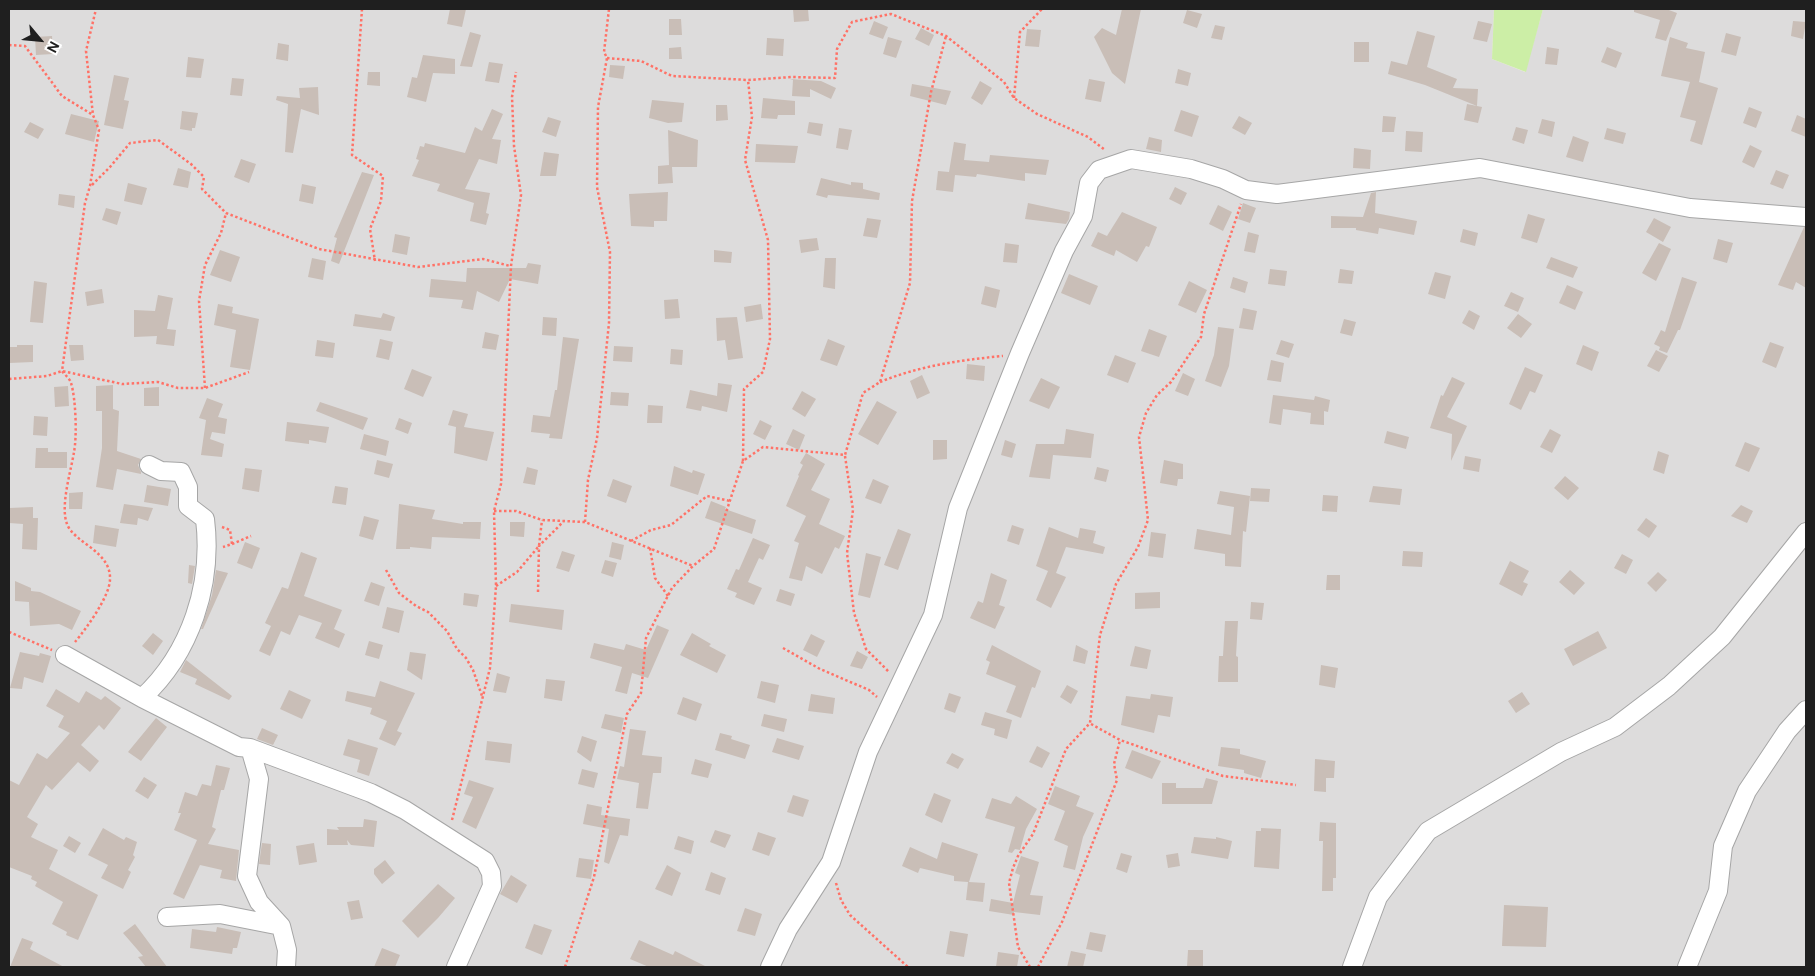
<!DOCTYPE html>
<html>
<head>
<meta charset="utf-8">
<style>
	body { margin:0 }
	#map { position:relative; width:1815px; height:976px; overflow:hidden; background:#f0ece4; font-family:"DM Sans",sans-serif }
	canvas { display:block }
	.frame { position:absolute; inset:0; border:10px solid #1f1f1f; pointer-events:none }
	.north { position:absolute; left:15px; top:15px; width:50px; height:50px; -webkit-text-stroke:4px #fff; paint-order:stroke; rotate:118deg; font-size:14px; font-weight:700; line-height:20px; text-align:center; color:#1f1f1f }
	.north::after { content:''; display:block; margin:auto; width:18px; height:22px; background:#1f1f1f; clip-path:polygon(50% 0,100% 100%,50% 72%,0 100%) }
</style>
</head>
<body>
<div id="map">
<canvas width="1815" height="976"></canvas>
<div class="frame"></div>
<div class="north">N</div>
</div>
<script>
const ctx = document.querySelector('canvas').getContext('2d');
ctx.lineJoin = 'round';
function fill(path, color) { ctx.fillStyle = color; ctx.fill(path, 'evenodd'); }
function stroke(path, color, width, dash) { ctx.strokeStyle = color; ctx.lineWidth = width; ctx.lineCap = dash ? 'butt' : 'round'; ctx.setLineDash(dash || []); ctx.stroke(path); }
const residential = new Path2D(`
	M9,9h1485l-2,50 33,13 18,-63h263v958h-1797z`);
const grass = new Path2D(`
	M1494,9h49l-17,63 -34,-13z`);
const building = new Path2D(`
	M450,9h16l-4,18 -15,-3z
	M793,9h15l1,12 -15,1z
	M1122,9h19l-16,75 -13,-11 -18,-36 8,-9 14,7z
	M1634,9h32l11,4 -11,28 -11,-3 5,-18 -26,-8z
	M1187,10l15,4 -5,14 -14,-5z
	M669,19h12l1,16h-13z
	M874,21l14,6 -5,12 -14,-5z
	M1478,21l14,3 -5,18 -14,-3z
	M1793,21l13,1 -3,17 -12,-3z
	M1215,25l10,2 -3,13 -11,-2z
	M921,28l13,7 -5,11 -14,-7z
	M1027,29l14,1 -2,17 -14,-1z
	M1417,31l18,5 -8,31 30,12 -4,9 25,1 -1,17 5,1 -4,16 -14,-3 3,-16 10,2 -52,-21 -37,-11 3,-13 16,4z
	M470,32l11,3 -9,32 -12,-1z
	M1726,33l15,4 -5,19 -15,-4z
	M52,36l1,18 -17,1 -1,-18z
	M888,37l14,4 -6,17 -13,-4z
	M1670,37l18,6 -2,5 19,4 -6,30 19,6 -16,57 -12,-4 6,-20 -16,-4 10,-35 -29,-6z
	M767,38l17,1 -1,17 -17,-1z
	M1354,42h15v20h-15z
	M278,43l11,2 -1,16 -12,-2z
	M681,47l1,12h-13v-11z
	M1547,47l12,2 -2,16 -12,-1z
	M1607,47l15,6 -6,15 -15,-6z
	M423,55l32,4v15l-22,-1 -7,29 -19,-5 5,-20 5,1z
	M188,57l16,2 -3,19 -15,-1z
	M489,62l14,2 -4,19 -14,-2z
	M610,65l15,1 -2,13 -14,-2z
	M1178,69l13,4 -3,13 -13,-3z
	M368,72h12v14l-13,-1z
	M114,75l15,3 -5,22 5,1 -6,28 -19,-4z
	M232,78l12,1 -2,17 -12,-1z
	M790,79l31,2 15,7 -5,11 -21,-10v8l-18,-1 1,-16z
	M1089,79l16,3 -4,20 -16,-3z
	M980,81l12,7 -10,17 -11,-7z
	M912,84l39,7 -5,14 -36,-9z
	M318,87l1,28 -18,-6 -8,44 -8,-1 3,-48 -12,-4 1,-4 23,2 -1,-10z
	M763,98l32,3v14h-17l-1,4 -16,-1z
	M652,100l32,3 -2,19 -14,1 -19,-5z
	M716,105h11l1,15 -12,1z
	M1749,107l13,5 -6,16 -13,-5z
	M492,109l11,5 -11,25 9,1 -4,24 -18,-5 -14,30 25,4 -4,20 3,1 -3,11 -16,-4 4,-18 -37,-12 3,-7 -28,-8 7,-16 -3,-1 4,-13 4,1 1,-4 40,10 10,-26 7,4z
	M1181,110l18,6 -7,21 -18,-6z
	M182,111l16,2 -3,15h-3v3l-12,-2z
	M71,114l28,7 -5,21 -29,-8z
	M1797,115l9,4v18l-15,-6z
	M1239,116l13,7 -7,12 -13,-7z
	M1383,116l13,1 -2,15h-12z
	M548,117l13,4 -5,16 -14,-5z
	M1542,119l13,3 -3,15 -14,-4z
	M30,122l14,7 -6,10 -14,-7z
	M809,122l14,2 -2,12 -14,-3z
	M1516,127l12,3 -4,14 -12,-4z
	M839,128l13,2 -4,20 -12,-2z
	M1607,128l19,5 -3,11 -19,-5z
	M668,130l30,10 -1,27h-25l1,16 -15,1v-18l11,-1z
	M1406,131l17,1 -1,20 -17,-1z
	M1573,136l16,6 -6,20 -17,-5z
	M1149,137l13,3 -1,12 -15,-3z
	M954,142l12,2 -2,16 25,2 1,-7 59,5 -3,15 -21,-2v8l-48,-7 -1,3 -21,-2 -2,17 -17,-2 2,-19 11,1z
	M756,144l42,2 -3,17 -40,-1z
	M1750,145l12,6 -8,17 -12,-6z
	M1354,148l17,2 -1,19 -17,-1z
	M544,152l15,2 -3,22h-16z
	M241,159l15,5 -7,19 -15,-6z
	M178,168l13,4 -3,16 -15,-3z
	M1776,170l13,5 -6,14 -13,-5z
	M362,172l12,3 -35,89 -8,-3 6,-23 -3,-1z
	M821,178l30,7v-3l12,1v6l17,4 -1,7 -51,-5 -1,3 -11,-3z
	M128,183l19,5 -5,17 -18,-4z
	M302,184l14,3 -3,17 -14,-3z
	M1175,187l12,6 -6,12 -12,-6z
	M668,192l-1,29h-13v6l-23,-1 -2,-32z
	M1376,192l-1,21 42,8 -3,14 -35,-7 -1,6 -22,-4v-2h-25v-12l32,1 8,-24z
	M59,194l16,2 -1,12 -16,-3z
	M1028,203l42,9 -1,7 -3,5 -41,-5z
	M1243,203l13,5 -6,15 -12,-4z
	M1218,205l14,7 -9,19 -14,-7z
	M106,208l15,4 -4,13 -15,-5z
	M1122,212l35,15 -8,20 -3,-1 -9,16 -21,-12 -2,6 -23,-10 7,-14 9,4z
	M1528,214l17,5 -8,24 -16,-5z
	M867,218l14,2 -4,18 -14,-2z
	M1654,218l17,9 -8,15 -17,-10z
	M1804,227h2v61l-10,-6 -3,8 -15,-5z
	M1463,229l15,4 -3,13 -15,-4z
	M1248,232l11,3 -4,18 -11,-2z
	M395,234l15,3 -3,18 -15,-3z
	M817,238l2,12 -18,3 -2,-13z
	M1718,239l15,4 -6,20 -14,-4z
	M1005,243l14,2 -2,18 -14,-1z
	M1659,243l12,6 -15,32 -14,-8z
	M220,250l20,7 -9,25 -21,-7z
	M714,250l18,2 -1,11 -17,-1z
	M1551,257l27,10 -5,11 -27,-10z
	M312,258l14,3 -3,19 -15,-3z
	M825,258h11l-1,31 -12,-2z
	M528,263l13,2 -3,19 -28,-5 -11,23 -22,-11 -4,19 -12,-2 2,-8 -34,-3 2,-18 35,3 1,-14h59z
	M1270,269l17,2 -2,15 -17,-2z
	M1340,269l14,2 -2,13 -14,-1z
	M1435,272l16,4 -6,23 -17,-5z
	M1069,274l29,12 -8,19 -29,-12z
	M1233,277l15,5 -3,11 -15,-5z
	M1682,277l15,5 -17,48h-2l-11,23 -8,-3 1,-3 -6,-3 7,-14 4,2z
	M34,281l13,2 -4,40 -13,-1z
	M1189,281l18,9 -11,23 -18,-8z
	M1567,285l16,7 -8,18 -16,-7z
	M985,286l15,4 -4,18 -15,-4z
	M102,289l2,14 -17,3 -2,-14z
	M1511,292l13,6 -6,14 -14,-6z
	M158,295l15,3 -6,31 9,1 -2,16 -18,-2 1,-8 -23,1v-27l21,1z
	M678,299l2,19 -15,1 -1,-19z
	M218,304l15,3 -1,6 27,6 -9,51 -20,-3 6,-37 -22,-5z
	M761,304l2,15 -17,3 -2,-15z
	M1243,308l14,3 -4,19 -14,-2z
	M1469,310l11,6 -6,14 -12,-7z
	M383,313l12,4 -4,14 -38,-5 2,-12 26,4z
	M1518,314l14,10 -11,14 -14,-10z
	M543,317l14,1 -1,18 -14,-1z
	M737,317l6,41 -15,2 -3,-20 -8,1 -1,-23z
	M1344,319l12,3 -4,14 -12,-3z
	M1218,327l16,2 -5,37 -8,21 -16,-6 9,-26z
	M1149,329l18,7 -8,21 -18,-6z
	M485,332l14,3 -3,15 -14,-2z
	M563,337l16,2 -17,100 -13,-1 1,-4 -19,-2 2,-17 17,2 5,-27h2z
	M380,339l13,3 -4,18 -13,-3z
	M828,339l17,7 -8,20 -17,-6z
	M317,340l18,3 -2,15 -18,-2z
	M1281,340l13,4 -5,14 -13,-4z
	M1770,342l14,5 -8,21 -14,-6z
	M17,345h16v17l-24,1v-16h8z
	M69,345h14l1,15 -13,1z
	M1583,345l16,7 -7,19 -16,-7z
	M614,346l19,1 -1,15 -19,-1z
	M671,349l12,1 -1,15 -12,-1z
	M1656,350l12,6 -9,16 -12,-6z
	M1115,355l21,8 -8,20 -21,-8z
	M1271,360l13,3 -3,19 -14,-2z
	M967,364l18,2 -1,15 -18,-2z
	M1525,367l18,8 -8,18 -5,-2 -9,19 -12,-6z
	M412,369l20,8 -9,20 -19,-8z
	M1183,373l12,6 -7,17 -13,-5z
	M922,375l8,18 -13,6 -7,-18z
	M1452,377l13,6 -18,34 20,9 -16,35 1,-27 -22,-6 11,-33 2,1z
	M1041,378l19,9 -11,22 -20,-8z
	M718,383l14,2 -5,27 -25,-6 -1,5 -15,-3 4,-18 27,6z
	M113,385v24l6,2 -2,40 24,8 -3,6 3,7v2l-24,-5 -4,21 -17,-3 6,-39v-37h-6v-25z
	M68,386l1,20 -14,1 -1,-20z
	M159,387v19h-15v-18z
	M802,391l14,8 -11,18 -13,-8z
	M611,392l18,1 -1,13 -18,-1z
	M1273,395l41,5 1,-4 15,4 -2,12 -4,-1v14l-14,-1 1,-11 -28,-4 -2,16 -12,-2z
	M207,398l16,6 -5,13 9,2 -2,15 -13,-2 -2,7 14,5 -2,13 -21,-2 5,-35 -7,-2z
	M877,401l20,11 -19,33 -20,-11z
	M320,402l48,16 -5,12 -47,-19z
	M648,405l15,1 -1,17h-15z
	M453,410l15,4 -4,13 30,5 -7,29 -33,-8 2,-26 -8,-2z
	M34,416l14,1 -1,19 -14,-1z
	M399,418l13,5 -4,11 -13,-5z
	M760,420l12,6 -7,14 -12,-6z
	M287,422l42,5 -3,16 -17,-3v4l-24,-3z
	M793,429l12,6 -6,15 -13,-6z
	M1066,429l28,5 -3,24 -38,-3 -3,24 -21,-2 7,-33h28z
	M1550,429l11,6 -9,18 -12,-6z
	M1387,431l22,6 -3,12 -22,-6z
	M364,434l25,7 -3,15 -26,-7z
	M933,440h14v19l-14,1z
	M1005,440l11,4 -4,14 -11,-3z
	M1745,442l15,6 -11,24 -14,-6z
	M36,448h12v4h19v16h-32z
	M1658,451l11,4 -5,19 -11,-4z
	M806,453l19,11 -14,26 19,9 -11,25 26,12 -6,13 -4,-2 -13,27 -16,-8 -4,15 -13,-3 10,-35 -5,-2 12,-25 -20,-10 13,-30 -1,-1 5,-10 -3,-2z
	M1465,456l16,3 -2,13 -16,-3z
	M377,460l16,4 -4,14 -15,-4z
	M1164,460l19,4v15h-5l-1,7 -17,-3z
	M674,466l18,7 1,-3 12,4 -7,21 -28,-9z
	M527,467l11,3 -3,15 -12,-2z
	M1097,467l12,3 -3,12 -12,-3z
	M245,468l17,2 -3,22 -17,-3z
	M1565,476l14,12 -11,12 -14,-12z
	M613,479l19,7 -6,17 -19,-7z
	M873,479l16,7 -8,18 -16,-6z
	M147,485l24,4 -3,17 -24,-4z
	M335,486l13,2 -2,17 -14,-2z
	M1373,486l29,3 -2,16 -31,-3z
	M1251,488l19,1 -1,13 -19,-1z
	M1220,491l30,5 -4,36 -3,-1 -2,36 -16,-1v-12l-31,-5 3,-20 34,6 3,-28 -17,-3z
	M83,492l-1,17h-13v-16z
	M1323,495l15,1 -1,16 -15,-1z
	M711,501l15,6 -1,2 31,11 -4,14 -47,-16z
	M124,504l29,4 -5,13 -10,-3 -1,7 -17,-2z
	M399,504l36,6 -3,9 31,5v-2h18l-1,17 -48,-2 -1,12 -21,-2v2h-14z
	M1741,505l12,6 -6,12 -16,-7z
	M33,507v11h5l-1,32 -15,-1 1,-25 -14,-1v-15z
	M364,516l15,4 -6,20 -14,-4z
	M1646,518l11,8 -8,12 -12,-8z
	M510,522h15l-1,15 -14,-1z
	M95,525l24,4 -3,18 -23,-4z
	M1012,525l12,4 -5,16 -12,-4z
	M1049,527l29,11 2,-10 16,3 -3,12 12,4 -2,7 -37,-7 -10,26 10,4 -15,31 -15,-8 12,-29 -12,-5z
	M898,529l13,5 -13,36 -14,-5z
	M1151,532l15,2 -3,24 -15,-2z
	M753,538l17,7 -7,15 -4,-2 -11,24 14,6 -8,17 -19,-8 2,-4 -10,-4 9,-20 3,1z
	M245,542l15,6 -8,21 -15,-6z
	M612,542l12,3 -3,15 -12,-3z
	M562,551l13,4 -6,17 -13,-4z
	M1403,551l20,1 -1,15 -20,-1z
	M301,552l16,6 -13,38 38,14 -8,19 11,5 -6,14 -24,-10 7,-15 -23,-8 -9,20 -9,-4 -11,25 -11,-5 12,-25 -6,-3 17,-36 6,2z
	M866,553l15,4 -11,41 -12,-3z
	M1622,554l11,6 -7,14 -12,-6z
	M605,560l12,3 -4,14 -12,-4z
	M1510,561l19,10 -6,11 5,2 -6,12 -23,-12z
	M189,565l6,1 -3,18 -4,-1z
	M216,570l12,3 -25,56h-2l11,-34z
	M1570,570l15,13 -11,12 -15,-13z
	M1658,572l9,8 -11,12 -9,-9z
	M991,573l16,7 -8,25 6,2 -10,22 -25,-11 8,-17 5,2z
	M1327,575h13v15h-14z
	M15,581l16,7v3l9,1 41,19 -9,19 -13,-6 -29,2 -1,-24 -14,-1z
	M371,582l14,5 -6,19 -15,-5z
	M780,589l15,5 -4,12 -15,-5z
	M1160,592v16l-25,1v-16z
	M464,593l15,2 -2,12 -14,-2z
	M1251,602l13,1 -2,17 -12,-1z
	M511,604l53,6 -2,20 -53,-8z
	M387,607l17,4 -5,22 -17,-5z
	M1225,621h13l-2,35 2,1v25h-20l1,-26h4z
	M657,625l12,5 -21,48 -16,-5 -5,21 -12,-3 7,-24 -32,-9 4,-15 30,7 2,-6 20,6z
	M1598,631l9,17 -34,18 -9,-17z
	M153,633l10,8 -10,14 -11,-9z
	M692,633l19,11 -2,2 17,9 -9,18 -37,-18z
	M811,634l14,7 -8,16 -14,-7z
	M369,641l14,4 -4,14 -14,-4z
	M992,645l49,26 -6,17 -3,-1 -11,31 -15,-6 10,-26 -30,-12 4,-12 -4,-2z
	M1076,645l12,6 -3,13 -12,-3z
	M1135,646l16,4 -4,19 -17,-3z
	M857,651l11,6 -6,12 -12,-3z
	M20,652l19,4 1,-3 11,3 -8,27 -19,-6 -2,12 -12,-1z
	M410,652l16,2 -4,26 -15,-10z
	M186,660l46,36 -3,4 -34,-16 2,-5 -17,-7z
	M1321,665l17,3 -3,20 -16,-3z
	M497,673l13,4 -4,16 -13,-2z
	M546,679l19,2 -3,20 -18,-3z
	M380,681l35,12 -18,38 5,2 -7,13 -16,-7 8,-18 -17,-7 2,-6 -27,-7 2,-10 28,6z
	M761,681l18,4 -4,18 -18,-5z
	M1067,685l11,6 -7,13 -11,-7z
	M56,689l23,14 7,-12 15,9 4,-4 16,12 -17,22 -5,-5 -18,20 18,16 -9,11 -12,-10 -26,28 -6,-5 -19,32 11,7 -7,13 27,13 -9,19 49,26 -20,45 -12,-5 1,-3 -15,-8 11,-22 -28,-16 2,-4 -6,-3 1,-3 -23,-9v-87l10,5 18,-32 10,6 23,-26 -12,-6 6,-11 -18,-10z
	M289,690l22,10 -9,19 -22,-10z
	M1522,692l8,12 -14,9 -8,-12z
	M949,693l12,4 -6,16 -11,-4z
	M811,694l24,4 -2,16 -25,-3z
	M1151,694l22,3 -3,20 -12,-2 -4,18 -33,-8 5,-29 24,3z
	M683,697l19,7 -6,17 -19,-7z
	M985,712l27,8 -5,19 -13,-4 1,-6 -14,-4z
	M605,714l19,4 -3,15 -20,-5z
	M764,714l23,5 -3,13 -23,-6z
	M156,718l11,9 -26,34 -13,-9z
	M262,728l16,7 -5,10 -16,-6z
	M630,729l16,2 -4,24 20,2 -1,16h-8l-5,36 -12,-1 3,-25 -22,-4 3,-13 4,1z
	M720,733l12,3 -1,3 19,6 -5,14 -30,-9z
	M582,736l15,5 -6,21 -14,-10z
	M777,738l27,8 -5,14 -27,-8z
	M348,739l30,9 -9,28 -12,-4 3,-12 -17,-5z
	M487,741l25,3 -2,19 -25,-3z
	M1037,746l13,7 -8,15 -13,-6z
	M1221,747l19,2v5l26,7 -5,17 -17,-5v-3l-26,-4z
	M1132,750l29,11 -9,18 -27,-11z
	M952,753l12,6 -6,10 -12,-6z
	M695,759l17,5 -4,14 -17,-4z
	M1315,759l20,2 -1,17h-8v14l-12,-1z
	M216,765l14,3 -6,22h-3l-9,37 4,2 -8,15 31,6 -3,31 -16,-3 2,-8 -22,-5 -16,34 -11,-5 24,-54 -23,-10 7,-17h-3l7,-21 12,4 5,-12 9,2z
	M582,769l16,4 -4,15 -16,-4z
	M144,777l13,8 -9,14 -13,-8z
	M1206,778l12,3 -6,23h-50v-21h14v5h27z
	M469,780l25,8 -18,41 -14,-7 11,-25 -9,-3z
	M1055,786l25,10 -4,10 18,7 -11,24 -8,33 -12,-3 5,-21 -14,-6 11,-29 -17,-7z
	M934,793l17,7 -9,23 -17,-8z
	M793,795l16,5 -6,17 -16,-5z
	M1016,796l21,13 -11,20 -6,21 -5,-1 -3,4 -4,-1 7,-25 -30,-9 7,-20 19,6z
	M587,804l15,3 -1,8 29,4 -2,17 -8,-1 -11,29 -5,-2 5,-33 -26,-5z
	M364,819l13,2 -3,26 -23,-2 -4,-5 1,5h-21v-16l12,1 -2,-3h26z
	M1320,822l16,1v55h-3v13h-11l1,-50h-4z
	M103,828l21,12 2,-3 11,5 -4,13 2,2 -7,13 3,2 -8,17 -22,-11 7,-13 -20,-10z
	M1261,828l20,1 -2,40 -25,-2 2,-36h5z
	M715,830l16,5 -6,13 -15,-6z
	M758,832l18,6 -7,18 -17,-6z
	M69,836l12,7 -6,10 -12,-7z
	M678,836l16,5 -3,13 -17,-5z
	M1194,837l22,2v-2l16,4 -4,18 -37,-6z
	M942,842l36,12 -9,28 16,1 -2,19 -17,-2 2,-18 -14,-1v-5l-34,-8 -2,5 -16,-7 8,-19 27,12z
	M262,843l9,1 -1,21 -11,-1z
	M314,843l3,19 -18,3 -3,-19z
	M1121,853l11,3 -5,17 -11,-4z
	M1178,853l2,13 -12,2 -2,-13z
	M1021,856l18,6 -9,33 13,1 -3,19 -26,-3v3l-25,-4 2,-12 22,4 7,-28 -5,-2z
	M579,858l15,2 -3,19 -15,-2z
	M385,860l10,13 -13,11 -8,-10v-5z
	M667,865l14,8 -9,23 -17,-7z
	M711,872l15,6 -6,17 -15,-5z
	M511,875l16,10 -10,18 -17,-9z
	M438,884l17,14 -17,20 -20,20 -16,-17z
	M359,900l4,18 -12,2 -4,-18z
	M1504,905l44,2 -2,40 -44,-1z
	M745,908l17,6 -7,22 -18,-5z
	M135,924l32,43h-21l-8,-10 5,-1 -20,-23z
	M534,924l18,6 -10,25 -17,-7z
	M217,927l24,5 -4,16h-4l-1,6 -42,-6 2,-19 24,3z
	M950,931l18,3 -4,23 -18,-3z
	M1090,932l16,3 -4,17 -16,-3z
	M22,938l11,4 -3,7 34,18h-54z
	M639,940l34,15 2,-4 32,16h-58l-19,-8z
	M382,948l18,7 -5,12h-21z
	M1188,950h15v17h-16z
	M1071,951l15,3 -3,13h-16z
	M998,952l21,3 -2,12h-21z`);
const path = new Path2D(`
	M362,9l-10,146 31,21 -2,25 -11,28 5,32
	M9,45l16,1 37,50 31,19
	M607,58l34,3 31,15 76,4 44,-3 43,1 2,-29 15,-27 39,-8 55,22 58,46 10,16 23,16 51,23 17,13
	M1014,98l6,-66 22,-23
	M92,185l18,-18 20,-24 28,-3 33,24 13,13 -2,12 24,24 93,36 99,18 65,-8 27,7
	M9,379l38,-3 15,-5 60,13 36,-2 20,6h27l44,-16
	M880,382c39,-16 80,-22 123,-26
	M205,388l-6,-87 6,-36 16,-32 5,-20
	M845,456l8,54 -6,43 7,60 12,36 23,23
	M743,461l1,-72 19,-17 7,-33 -2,-99 -23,-80 7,-43 -4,-37
	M494,511h22l26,9 43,2 108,44
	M585,522l3,-42 9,-42 12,-115 1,-71 -13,-65 1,-80 9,-49 -3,-6 5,-43
	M222,527l8,3 2,14 -9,3
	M631,541l20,-11 20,-5 36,-29 23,5
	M232,544l19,-8
	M650,548l5,30 13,18
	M386,570l13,23 17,13 12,6 19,19 10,18 9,9 7,12 9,26
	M496,586l21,-14 22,-26 3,-26
	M538,592l1,-46 25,-25
	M9,632l43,18
	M75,642c11,-13 35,-46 35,-63 1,-28 -36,-36 -43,-55 -7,-18 4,-53 7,-72 3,-15 2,-53 -3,-69 -1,-4 -6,-8 -9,-12l23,-168 5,-17 9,-56 -6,-15 -7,-64 10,-42
	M783,648l37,21 49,21 8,7
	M1091,724l29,16 103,36 73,9
	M452,820l38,-152 6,-82 -2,-75 7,-27 10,-218 10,-71 -7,-49 -2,-49 4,-25
	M836,883l5,17 9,15 58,52
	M565,967l29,-90 33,-163 14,-21 5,-55 26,-50 21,-22 21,-17 29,-88 20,-14 82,8 18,-62 17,-11 30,-99 2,-82 19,-109 15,-56
	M1030,967l-12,-20 -9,-64 4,-15 5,-12 15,-22 33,-85 24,-26 10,-88 16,-51 22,-37 10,-27 -9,-83 7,-24 11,-18 14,-13 30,-45 3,-23 37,-110
	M1038,967l24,-45 55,-142 -3,-16 6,-24`);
const minor = new Path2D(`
	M65,655l77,43 97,49 11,1 121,45 34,17 80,51 6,12 1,13 -36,81
	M142,698c49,-45 71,-114 63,-179l-17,-13v-19l-7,-15 -20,-1 -12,-6
	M250,748l9,31 -12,97 12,26 22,24 6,24 -1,17
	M167,917l53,-3 61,12
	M770,967l18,-38 43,-67 37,-110 65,-137 25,-107 62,-155 44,-102 19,-35 6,-33 10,-13 32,-11 60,10 32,10 23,11 31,4 203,-26 210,40 116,9
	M1352,967l26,-70 50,-66 133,-79 54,-25 54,-41 53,-49 84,-105
	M1687,967l31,-76 5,-45 24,-55 40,-60 19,-21`);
fill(residential, '#dddcdc');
fill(grass, '#cceea6');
fill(building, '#c9beb7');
stroke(minor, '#a6a6a6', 20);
stroke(path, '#ff7267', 2.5, [2.5, 2.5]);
stroke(minor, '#fff', 18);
</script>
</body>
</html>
